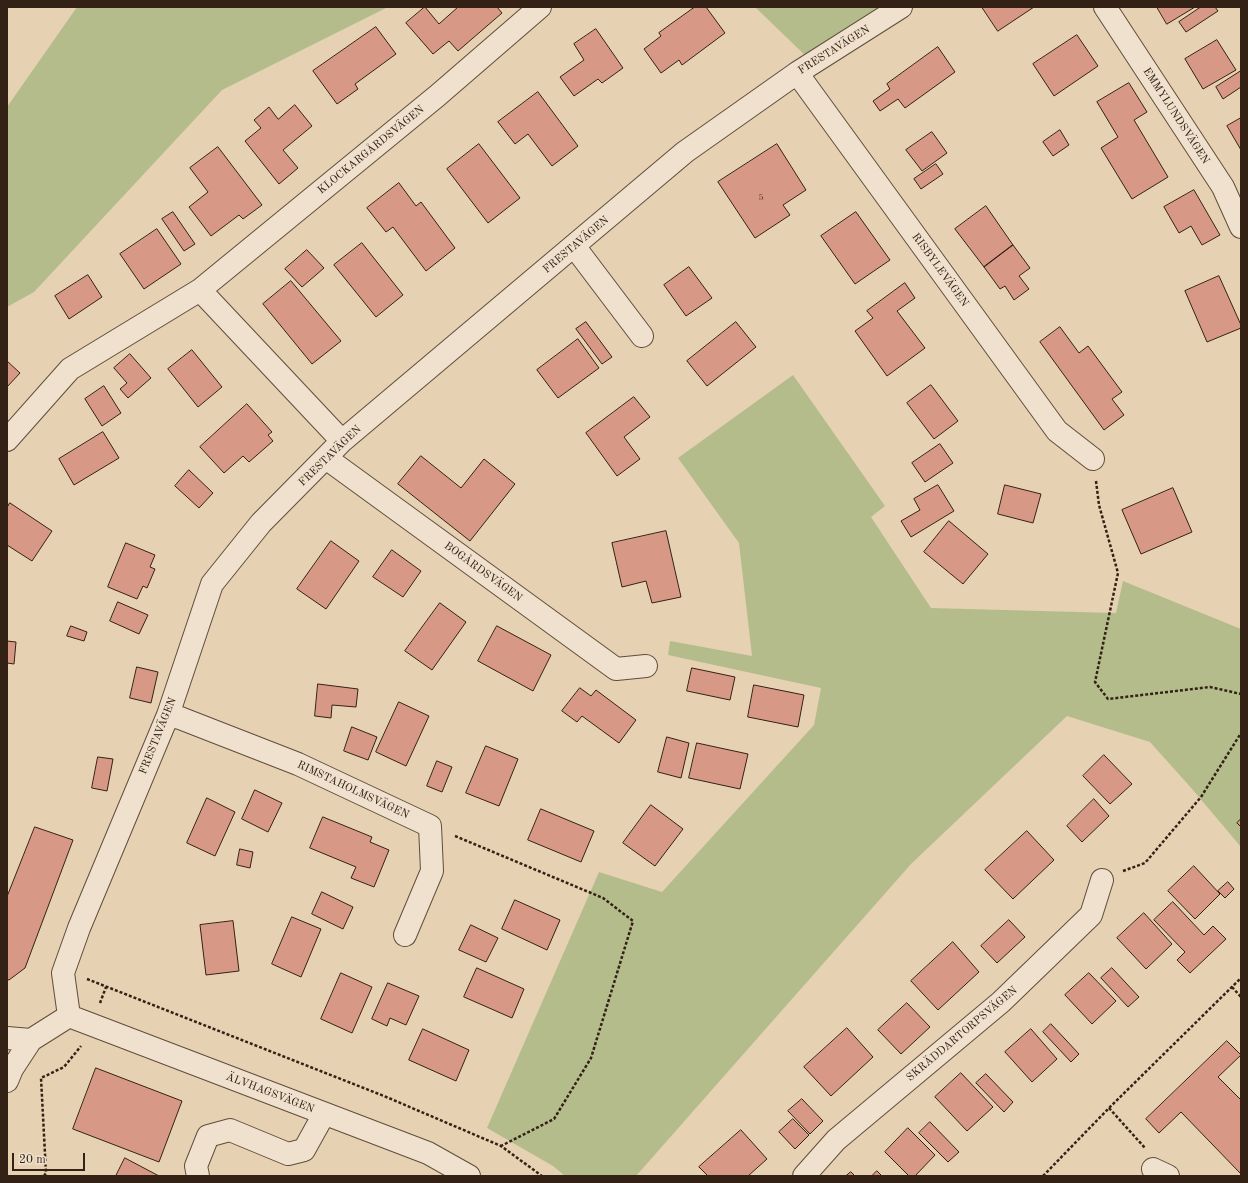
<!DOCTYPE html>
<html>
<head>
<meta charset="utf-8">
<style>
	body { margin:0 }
	#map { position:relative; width:1248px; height:1183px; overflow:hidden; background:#e6d1b2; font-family:"Old Standard TT",serif }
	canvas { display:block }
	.frame { position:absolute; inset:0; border:8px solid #342115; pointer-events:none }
	.scale { position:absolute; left:12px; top:1153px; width:73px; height:18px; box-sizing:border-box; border:2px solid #342115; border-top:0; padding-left:5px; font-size:12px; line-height:14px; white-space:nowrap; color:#342115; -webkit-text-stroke:3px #efe1cd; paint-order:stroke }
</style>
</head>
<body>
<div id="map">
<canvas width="1248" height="1183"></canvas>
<div class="frame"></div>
<div class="scale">20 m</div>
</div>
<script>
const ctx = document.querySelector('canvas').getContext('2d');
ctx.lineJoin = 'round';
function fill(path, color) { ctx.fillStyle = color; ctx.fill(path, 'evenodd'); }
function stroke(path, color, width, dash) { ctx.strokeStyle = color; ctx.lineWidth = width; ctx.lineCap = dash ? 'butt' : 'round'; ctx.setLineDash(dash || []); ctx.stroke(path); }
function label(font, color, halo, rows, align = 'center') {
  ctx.font = font + ' "Old Standard TT",serif'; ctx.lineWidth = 3.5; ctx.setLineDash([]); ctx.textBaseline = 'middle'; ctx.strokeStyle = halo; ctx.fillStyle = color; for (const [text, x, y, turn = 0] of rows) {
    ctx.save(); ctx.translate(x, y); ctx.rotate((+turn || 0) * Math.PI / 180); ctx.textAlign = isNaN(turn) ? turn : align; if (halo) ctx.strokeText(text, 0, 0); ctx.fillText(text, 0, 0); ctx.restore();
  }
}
const green = new Path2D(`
	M77,7h311l-166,83 -188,202 -27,15v-200z
	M755,7h129l-75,52z
	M793,375l92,131 -14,11 60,91 185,5 7,-32 118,48v218l-48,-57 -43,-48 -83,-26 -156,148 -275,312h-71l-12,-10 -66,-38 112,-256 63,20 152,-167 7,-37 -153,-33 2,-14 82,15 -13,-113 -61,-85z`);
const building = new Path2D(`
	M425,7l14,17 19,-17h39l5,6 -44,38 -9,-10 -16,13 -27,-31z
	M695,7h11l19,26 -43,32 -3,-5 -18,13 -17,-24 17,-13 -2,-3z
	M982,7h52l-36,24z
	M1157,7h38l-28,17z
	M1201,7h14l3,4 -32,21 -7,-10z
	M376,27l20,27 -41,30 3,5 -21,15 -24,-33z
	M596,29l27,39 -21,15 -4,-4 -24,17 -14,-19 24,-17 -10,-16z
	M1077,35l21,31 -44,30 -21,-32z
	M1217,40l19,30 -33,19 -18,-30z
	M938,47l17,25 -50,36 -7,-9 -18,12 -7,-10 17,-12 -3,-5z
	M1241,71v16l-18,12 -7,-12z
	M1129,83l18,29 -13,8 34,57 -36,22 -31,-51 17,-11 -21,-35z
	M538,92l40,54 -26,20 -24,-32 -13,10 -17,-22z
	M295,105l17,21 -29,24 15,18 -19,16 -34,-43 16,-13 -7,-8 15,-13 9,12z
	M1241,118v32l-14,-24z
	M1060,130l9,15 -16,11 -10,-14z
	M932,132l15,21 -25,18 -16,-21z
	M479,144l41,54 -32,25 -41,-54z
	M777,144l29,46 -23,15 7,10 -35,23 -37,-56z
	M218,147l44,58 -19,14 -4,-4 -28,21 -22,-29 19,-15 -18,-24z
	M936,164l7,10 -22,15 -7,-10z
	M399,183l17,23 5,-4 34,46 -29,23 -33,-44 -7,5 -19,-24z
	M1194,190l26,45 -18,10 -11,-19 -12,7 -15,-26z
	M986,206l27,39 -29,22 -29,-38z
	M173,212l22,32 -11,7 -22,-32z
	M856,212l34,48 -35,24 -34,-48z
	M157,229l24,35 -37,25 -24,-35z
	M362,243l41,52 -27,22 -42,-52z
	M1013,245l17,23 -11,8 10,13 -15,11 -9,-14 -5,3 -16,-22z
	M307,250l17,18 -22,19 -17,-18z
	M689,267l23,31 -26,18 -22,-31z
	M88,275l14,22 -33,22 -14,-23z
	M1219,276l22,49v3l-34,14 -22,-51z
	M291,281l50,60 -29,23 -49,-60z
	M905,283l10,15 -18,13 28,37 -38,28 -32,-45 18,-13 -6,-7z
	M586,322l26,35 -10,7 -26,-35z
	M736,322l20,25 -49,39 -20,-25z
	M1060,327l19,26 9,-7 34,46 -10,7 12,16 -20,15 -64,-88z
	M578,339l21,29 -41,30 -21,-28z
	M192,350l30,37 -24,20 -30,-38z
	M130,354l21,24 -23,20 -8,-9 7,-6 -13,-15z
	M7,361l13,12 -13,14z
	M931,385l27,36 -24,18 -27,-36z
	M104,386l17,27 -19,13 -17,-27z
	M634,397l16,20 -26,20 16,22 -23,17 -31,-43z
	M247,404l25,28 -4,3 5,6 -24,21 -6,-6 -19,17 -24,-26z
	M103,432l16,26 -45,27 -15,-26z
	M940,444l13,19 -28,19 -13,-19z
	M421,456l40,32 23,-29 31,25 -45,57 -72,-57z
	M189,470l24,23 -14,15 -24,-22z
	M938,485l16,26 -43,26 -10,-16 19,-11 -6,-11z
	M1005,485l36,9 -8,29 -35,-9z
	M1173,488l19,44 -51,22 -19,-44z
	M10,503l42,28 -20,30 -25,-16v-37z
	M949,521l39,33 -25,30 -39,-32z
	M666,531l15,66 -29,6 -6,-22 -24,6 -10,-44z
	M331,541l28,20 -33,48 -29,-20z
	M126,543l29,12 -5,12 5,2 -8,19 -4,-2 -6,13 -29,-12z
	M392,550l29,21 -18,26 -30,-20z
	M118,602l30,13 -9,19 -29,-13z
	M440,603l26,19 -34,48 -27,-19z
	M71,626l16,6 -3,9 -17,-5z
	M497,626l54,29 -18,36 -55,-30z
	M7,641l9,1 -2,22 -7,-1z
	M137,667l21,5 -7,31 -21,-5z
	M692,668l43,9 -5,23 -43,-9z
	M318,684l40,5 -2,18 -24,-2 -1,13 -16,-2z
	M754,685l50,10 -6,32 -50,-10z
	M580,688l11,8 5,-6 40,30 -17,23 -37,-27 -5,6 -15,-11z
	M399,702l30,14 -23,50 -30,-14z
	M352,727l25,10 -9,23 -24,-9z
	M667,737l22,6 -8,35 -23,-6z
	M697,743l51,11 -8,35 -51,-11z
	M486,746l32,13 -19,47 -33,-13z
	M1104,755l28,29 -22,20 -27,-28z
	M98,757l15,2 -6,32 -15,-3z
	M437,761l15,6 -10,25 -15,-6z
	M255,790l27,13 -14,29 -26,-13z
	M207,798l28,14 -20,44 -28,-13z
	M1094,799l15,17 -27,26 -15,-16z
	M651,805l32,24 -28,37 -32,-23z
	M541,809l53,22 -13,31 -53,-22z
	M323,817l49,20 -2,5 19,8 -15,37 -23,-9 5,-11 -46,-19z
	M1241,819v8l-4,-4z
	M35,827l38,13 -48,128 -16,12 -2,-1v-82z
	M1027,831l27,29 -41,39 -28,-29z
	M240,849l13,3 -3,16 -13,-3z
	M1194,866l26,28 -25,25 -27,-28z
	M1228,882l6,7 -9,9 -7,-7z
	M322,892l31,15 -10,22 -31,-15z
	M515,900l45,20 -13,30 -45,-21z
	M1173,902l31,33 9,-9 13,13 -36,34 -13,-13 8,-8 -31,-32z
	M1144,913l28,31 -26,25 -29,-31z
	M292,917l29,12 -20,48 -29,-13z
	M1009,920l16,17 -28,26 -16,-17z
	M233,921l6,50 -33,4 -6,-50z
	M471,925l27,13 -12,24 -27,-12z
	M953,942l26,30 -41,38 -27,-29z
	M477,968l47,21 -12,29 -48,-21z
	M1112,968l27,29 -11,10 -27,-29z
	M341,973l31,14 -20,46 -31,-14z
	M1089,973l27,28 -24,23 -27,-29z
	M388,983l31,13 -13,29 -16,-7 -3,8 -15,-7z
	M907,1003l23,24 -29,27 -23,-24z
	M1051,1024l28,30 -8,8 -28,-30z
	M847,1028l26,29 -42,39 -27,-29z
	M423,1029l46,21 -13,31 -47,-21z
	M1031,1029l26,30 -25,23 -27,-30z
	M1227,1041l14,14 -23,22 23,23v74l-60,-62 -22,21 -13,-14z
	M96,1068l86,33 -23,61 -86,-33z
	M961,1073l32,34 -26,24 -32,-34z
	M986,1074l27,28 -9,10 -28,-29z
	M802,1099l21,22 -13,13 -22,-23z
	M793,1119l16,16 -14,14 -16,-17z
	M930,1122l29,30 -11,10 -29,-29z
	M908,1128l27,27 -20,21h-6l-24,-24z
	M741,1130l26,29 -19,17h-40l-9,-9z
	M125,1158l34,18h-43z
	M877,1171l5,5h-10z
	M851,1172l4,4h-9z`);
const path = new Path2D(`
	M1096,481l3,24 19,68 -23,109 13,17 102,-12 31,7
	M455,836l148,62 30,23 -42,137 -37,61 -53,27
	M1123,871l22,-8 56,-66 40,-64
	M87,979l297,117 117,50 41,30
	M1232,987l9,10
	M100,1003l6,-16
	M1109,1108l36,40
	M44,1176l2,-3 -5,-95 23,-11 17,-21
	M1043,1176l66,-68 132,-130`);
const minor = new Path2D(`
	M1105,7l118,180 18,40
	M797,73l260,358 36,28
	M574,246l68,90
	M200,290l142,151
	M7,440l63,-71 130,-79 237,-194 103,-89
	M326,458l290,211 30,-3
	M168,715l12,3 118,46 132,62 2,45 -27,64
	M69,1016l-6,-43 16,-45 89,-213 44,-131 49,-61 81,-82 343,-289 112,-79 104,-66
	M69,1016l359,137 41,23
	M7,1038l24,2
	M7,1081l5,-12 19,-29 38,-24
	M1153,1169l15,7
	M198,1176l-2,-10 12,-30 22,-6 58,24 16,-4 20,-36
	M804,1176l32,-36 165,-138 90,-87 11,-35`);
const numberNames = [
	["5",761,198]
];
const streetNames = [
	["FRESTAVÄGEN",834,50,-32],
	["EMMYLUNDSVÄGEN",1176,116,57],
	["KLOCKARGÅRDSVÄGEN",371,150,-39],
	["FRESTAVÄGEN",576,245,-40],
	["RISBYLEVÄGEN",940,270,54],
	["FRESTAVÄGEN",330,456,-44],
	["BOGÅRDSVÄGEN",483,572,36],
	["FRESTAVÄGEN",158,736,-68],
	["RIMSTAHOLMSVÄGEN",353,790,25],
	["SKRÄDDARTORPSVÄGEN",962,1034,-40],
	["ÄLVHAGSVÄGEN",270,1093,21]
];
fill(green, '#b4bc8c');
fill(building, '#d79986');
stroke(building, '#342115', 1);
stroke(minor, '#604d3c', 24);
stroke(path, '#342115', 2.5, [3, 2]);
stroke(minor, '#efe1cd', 22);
label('9px', '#5d3f31', null, numberNames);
label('11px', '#342115', '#efe1cd', streetNames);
</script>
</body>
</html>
